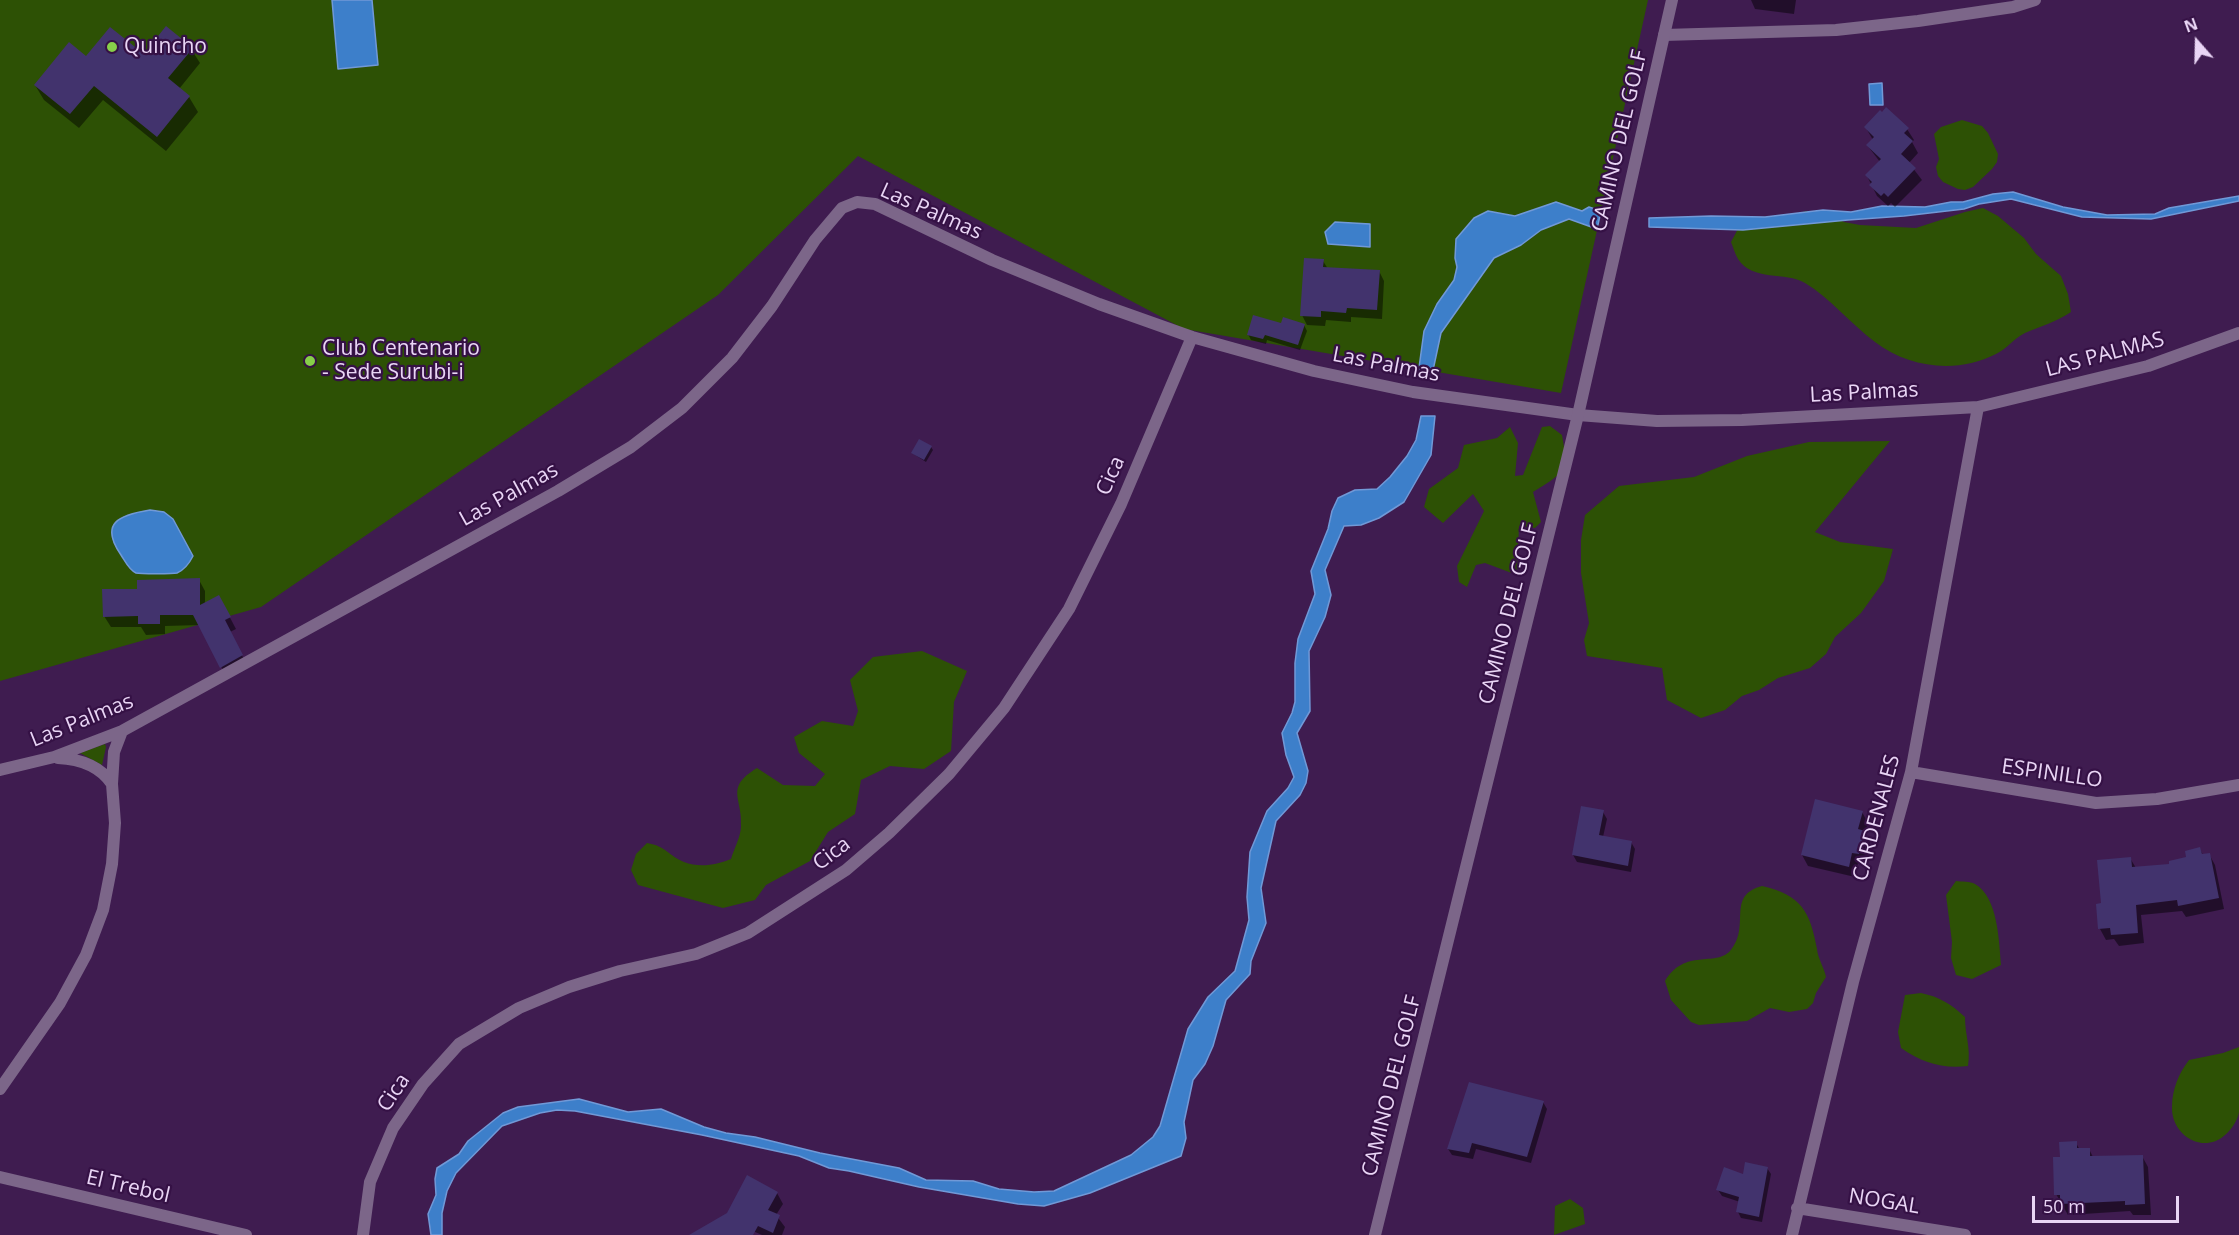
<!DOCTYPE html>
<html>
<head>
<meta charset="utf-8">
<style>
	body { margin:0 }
	#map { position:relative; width:2239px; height:1235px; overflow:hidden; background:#3f1c50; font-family:"Open Sans",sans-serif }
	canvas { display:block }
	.north { position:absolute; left:2167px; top:12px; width:60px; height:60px; -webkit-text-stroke:4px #351145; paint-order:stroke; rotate:340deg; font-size:16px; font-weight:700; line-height:24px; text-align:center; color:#e9d5f5 }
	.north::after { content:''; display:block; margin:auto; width:21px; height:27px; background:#e9d5f5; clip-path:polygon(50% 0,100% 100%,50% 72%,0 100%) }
	.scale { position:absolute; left:2032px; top:1196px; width:147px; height:27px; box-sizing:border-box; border:3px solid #e9d5f5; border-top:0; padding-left:8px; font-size:18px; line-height:21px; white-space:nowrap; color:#e9d5f5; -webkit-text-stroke:4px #351145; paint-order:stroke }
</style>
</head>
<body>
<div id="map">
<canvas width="2239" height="1235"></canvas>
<div class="north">N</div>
<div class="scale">50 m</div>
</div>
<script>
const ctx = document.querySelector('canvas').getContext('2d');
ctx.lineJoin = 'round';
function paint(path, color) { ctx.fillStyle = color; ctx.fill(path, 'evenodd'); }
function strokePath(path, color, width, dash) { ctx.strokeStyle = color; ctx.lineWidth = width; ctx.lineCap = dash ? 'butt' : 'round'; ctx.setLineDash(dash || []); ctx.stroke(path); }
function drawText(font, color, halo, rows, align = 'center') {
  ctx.font = font + ' "Open Sans",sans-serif'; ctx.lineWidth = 4.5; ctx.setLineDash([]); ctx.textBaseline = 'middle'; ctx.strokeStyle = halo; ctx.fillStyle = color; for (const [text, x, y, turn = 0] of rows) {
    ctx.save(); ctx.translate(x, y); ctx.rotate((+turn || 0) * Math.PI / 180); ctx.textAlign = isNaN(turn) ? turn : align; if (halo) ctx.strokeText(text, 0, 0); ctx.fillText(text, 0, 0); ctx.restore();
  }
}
paint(new Path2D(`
	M0,0H1648L1561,393L1184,329L858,156L718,295L261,607L0,681Z
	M1962,120L1982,126L1988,133L1998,154L1997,162L1992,169L1973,187L1965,190L1958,189L1943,182L1938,176L1936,167L1939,159L1934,134L1941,127Z
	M1983,208L1998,216L2024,238L2036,254L2061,276L2068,294L2071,312C2056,322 2041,326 2025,333C2014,338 2007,349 1996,354C1957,374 1909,368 1875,342C1851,324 1830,298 1805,283C1785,271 1753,282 1738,259C1735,254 1733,247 1731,242L1739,227L1807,211L1829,213L1844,222L1860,225L1916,228L1965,212Z
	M1550,426L1562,435C1569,473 1563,473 1533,492L1541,522L1535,528L1519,526L1517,575L1485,563L1476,565L1467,587L1459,582L1457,566L1484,511L1473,494L1443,523L1424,507L1429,489L1458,468L1464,445L1497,438L1510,427L1518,443L1515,476L1523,475L1542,427Z
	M1890,441L1815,532L1840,542L1893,549L1884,581L1861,613L1835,637L1826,654L1810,668L1778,678L1759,690L1742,696L1725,710L1701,718L1667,700L1662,668L1587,656L1584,640L1589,623L1581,573V540L1585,515L1619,486L1694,477L1747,456L1809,442Z
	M922,651L967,671L954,702L951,751L924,769L890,766L861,780L855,814L828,832L810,861L766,885L755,900L723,908L638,885L631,870L636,854L647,843C666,846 669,856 684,862C699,868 717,865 731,859C734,849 741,836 741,826C743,798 724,788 757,768L783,785L815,786L825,774L799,753L794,737L822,721L853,726L858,711L850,680L873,657Z
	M105,744L106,747L102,765L80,753Z
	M1956,881C1962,882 1970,881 1975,884C1998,897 1999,941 2001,965L1972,979L1956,975L1951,958L1952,942L1946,895Z
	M1762,886C1802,895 1810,912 1817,949C1818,959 1824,967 1826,977L1816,993L1813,1003L1807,1009L1789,1012L1770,1008L1747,1021L1699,1025L1691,1022L1671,1000L1665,981C1685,948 1715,967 1730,951C1752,926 1725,896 1762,886Z
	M1921,993C1940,997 1951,1004 1965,1017C1965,1036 1971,1047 1968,1066C1942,1069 1923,1063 1901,1048L1898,1032L1905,995Z
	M2239,1047C2239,1068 2239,1091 2239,1112C2238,1120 2231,1130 2225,1135C2203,1155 2171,1135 2172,1107C2172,1089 2179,1073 2189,1060L2223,1053Z
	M1570,1199L1583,1208L1585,1224L1554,1235L1555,1206Z`), '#2d5105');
const water = new Path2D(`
	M332,0H372L378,65L338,69Z
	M1882,83L1883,105H1870L1869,84Z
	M2013,192L2063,207L2107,215L2155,214L2169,208L2239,196V201L2151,219L2082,217L2011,199L1979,204L1964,209L1904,216L1848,220L1743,230L1649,227V218L1711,216L1765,217L1823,210L1851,212L1882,206L1925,207L1951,202H1963L1993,194Z
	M1556,202L1582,211L1589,207L1601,211L1597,229L1569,219L1541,230L1521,245L1494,258L1441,333L1432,375H1418L1424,331L1437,304L1454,280L1457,267L1455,258L1456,239L1474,218L1488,211L1515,216Z
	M1335,222L1370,224V247L1328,244L1325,232Z
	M1421,416H1435L1431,455L1404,502L1379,518L1361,525L1344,526L1325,570L1331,595L1325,617L1309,651L1310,711L1297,733L1308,771L1306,783L1300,795L1276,821L1261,888L1266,923L1251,961L1250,974L1226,1000L1213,1046L1205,1064L1193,1080L1184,1122L1186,1138L1181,1156L1090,1193L1044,1206L1018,1204L919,1187L849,1171L829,1168L799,1156L702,1135L575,1111L557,1110L540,1113L502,1126L456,1173L447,1191L442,1213V1235H431L428,1214L436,1195L435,1179L437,1168L459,1154L468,1141L503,1113L518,1107L579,1099L628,1112L661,1109L704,1127L726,1133L755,1137L820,1153L899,1168L926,1180L973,1181L999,1189L1034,1192L1054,1191L1131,1155L1153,1137L1160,1126L1188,1029L1208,997L1235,971L1249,920L1247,897L1250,852L1267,811L1288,788L1294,777L1286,755L1282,733L1292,713L1295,702V663L1298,639L1315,594L1311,571L1328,529L1332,511L1338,498L1355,490L1377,489L1390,477L1407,456L1416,440Z
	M150,510L164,512L173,519L193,556C190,562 184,570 177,573C173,574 140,574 136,573C129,570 125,561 121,555C99,523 119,515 150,510Z`);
paint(water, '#3d7fca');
strokePath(water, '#7199d7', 1.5);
paint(new Path2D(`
	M1751,0H1796L1794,14L1755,9Z
	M191,49L200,63L179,89L189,97L198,112L166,151L103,100L79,128L44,100L35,85L86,58L144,56Z
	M1866,128L1907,129L1914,140L1912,142L1918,153L1909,163L1922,180L1895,207L1891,203L1888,206L1877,196L1867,176L1880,162L1867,145L1873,140Z
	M1323,261L1328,269L1379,271L1384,281L1382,319L1351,317V322L1326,320L1325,326L1307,325L1302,315Z
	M1282,325H1304L1307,331L1300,350L1267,340L1266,344L1251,340L1248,334Z
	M931,447L933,450L926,462L912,453Z
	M199,580L205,591V604L225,608L236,629L230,632L248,667L227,678L200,625L165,626V634L146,635L141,627H111L104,616L139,590Z
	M1603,812L1607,819L1603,837L1631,842L1635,849L1631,872L1577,862L1573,855Z
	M1862,812L1868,823L1865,834L1870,843L1865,864L1858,863L1855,877L1808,866L1802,855Z
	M2200,849L2203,855L2209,854L2215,865L2224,909L2186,917L2182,911L2141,915L2144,943L2119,946L2114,939L2106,940L2100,929L2103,905L2130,858L2136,868L2171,865L2188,858Z
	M1543,1102L1547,1109L1531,1163L1476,1149L1473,1159L1452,1155L1448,1149Z
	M2076,1143L2080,1150L2089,1149L2093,1157L2142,1156L2148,1167L2151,1215H2133L2130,1211L2068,1215L2056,1194L2062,1159Z
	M1767,1168L1771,1174L1762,1222L1741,1218L1738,1212L1740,1202L1722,1196L1718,1190Z
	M777,1193L783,1204L776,1215L785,1227L782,1235H762L739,1225L744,1235H692Z`), '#0007');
paint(new Path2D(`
	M166,26L193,48L168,78L190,96L157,137L94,86L70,114L34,85L69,42L86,56L110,27L144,54Z
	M1886,107L1909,128L1904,133L1913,141L1901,154L1916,168L1888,197L1884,193L1881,196L1869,185L1872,182L1865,175L1881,159L1866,145L1874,137L1864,127L1880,110L1882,112Z
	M1304,258L1324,259L1323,267L1380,270L1377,310L1347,308L1346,313L1321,311V317L1300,316Z
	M1253,315L1281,323L1283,317L1305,324L1298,345L1265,335L1263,339L1247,335Z
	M919,439L932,446L924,460L911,453Z
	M200,578V605L219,595L231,617L225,620L243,655L220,668L193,615H160V624H138V616L103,617L102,589H137V580Z
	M1815,799L1863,811L1858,829L1865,831L1859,854L1852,853L1849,867L1801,855Z
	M1581,806L1604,810L1599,835L1632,841L1628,866L1572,855Z
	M2200,847L2202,854L2210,853L2219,898L2178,906L2177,900L2136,905L2138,933L2111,935L2110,928L2098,929L2096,904L2101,903L2097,860L2131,857L2132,867L2169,864V861L2186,857L2185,851Z
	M1469,1082L1544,1101L1527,1157L1472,1143L1469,1153L1447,1149Z
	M2077,1141V1148H2090V1156L2143,1155L2145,1204L2125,1205V1201L2060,1204V1195H2054L2053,1157H2060L2059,1142Z
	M1745,1162L1768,1167L1759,1217L1736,1212L1739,1197L1716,1190L1724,1167L1743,1174Z
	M747,1175L778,1192L768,1210L780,1215L773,1233L758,1226L753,1235H689L727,1213Z`), '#42336d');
strokePath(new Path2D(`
	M1664,35L1836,30L1918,21L2013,7L2035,0
	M58,758C79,759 100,766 112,784
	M0,770L54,757L122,731L558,491L631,447L682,408L732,358L772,306L815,240L842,208L857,202L875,204L992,260L1099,304L1192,337L1314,371L1413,392L1578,415L1657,421L1742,420L1978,407L2148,366L2239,333
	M1911,772L2096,803L2157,799L2239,785
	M0,1089L60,1003L86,955L103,910L112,864L115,823L112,784L114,752L122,731
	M0,1177L246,1235
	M1797,1208L1965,1235
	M363,1235L370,1182L393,1128L423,1084L459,1044L519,1008L569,987L620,971L696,954L748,933L846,870L889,833L949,774L1004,708L1069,609L1121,504L1192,337
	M1792,1235L1853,982L1911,772L1978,407`), '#7c6689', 12);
strokePath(new Path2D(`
	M1375,1235L1578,415L1672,0`), '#7c6689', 12);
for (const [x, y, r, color] of [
	[112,47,6,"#87cf4a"],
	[310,361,6,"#87cf4a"]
]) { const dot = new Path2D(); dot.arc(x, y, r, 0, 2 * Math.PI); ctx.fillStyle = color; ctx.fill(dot); strokePath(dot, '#351145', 2); }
drawText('21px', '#e9d5f5', '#351145', [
	["Quincho",124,47],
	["Club Centenario",322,349],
	["- Sede Surubi-i",322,373]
], 'left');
drawText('21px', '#e9d5f5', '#351145', [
	["CAMINO DEL GOLF",1620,141,-77],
	["Las Palmas",931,212,24],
	["LAS PALMAS",2105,355,-15],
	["Las Palmas",1386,365,11],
	["Las Palmas",1864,393,-3],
	["Cica",1111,476,-66],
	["Las Palmas",509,495,-29],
	["CAMINO DEL GOLF",1509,614,-76],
	["Las Palmas",82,721,-22],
	["ESPINILLO",2052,774,8],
	["CARDENALES",1877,818,-75],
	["Cica",832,854,-37],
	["CAMINO DEL GOLF",1392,1086,-76],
	["Cica",394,1093,-56],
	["El Trebol",128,1187,13],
	["NOGAL",1884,1202,9]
]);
</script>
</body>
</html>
